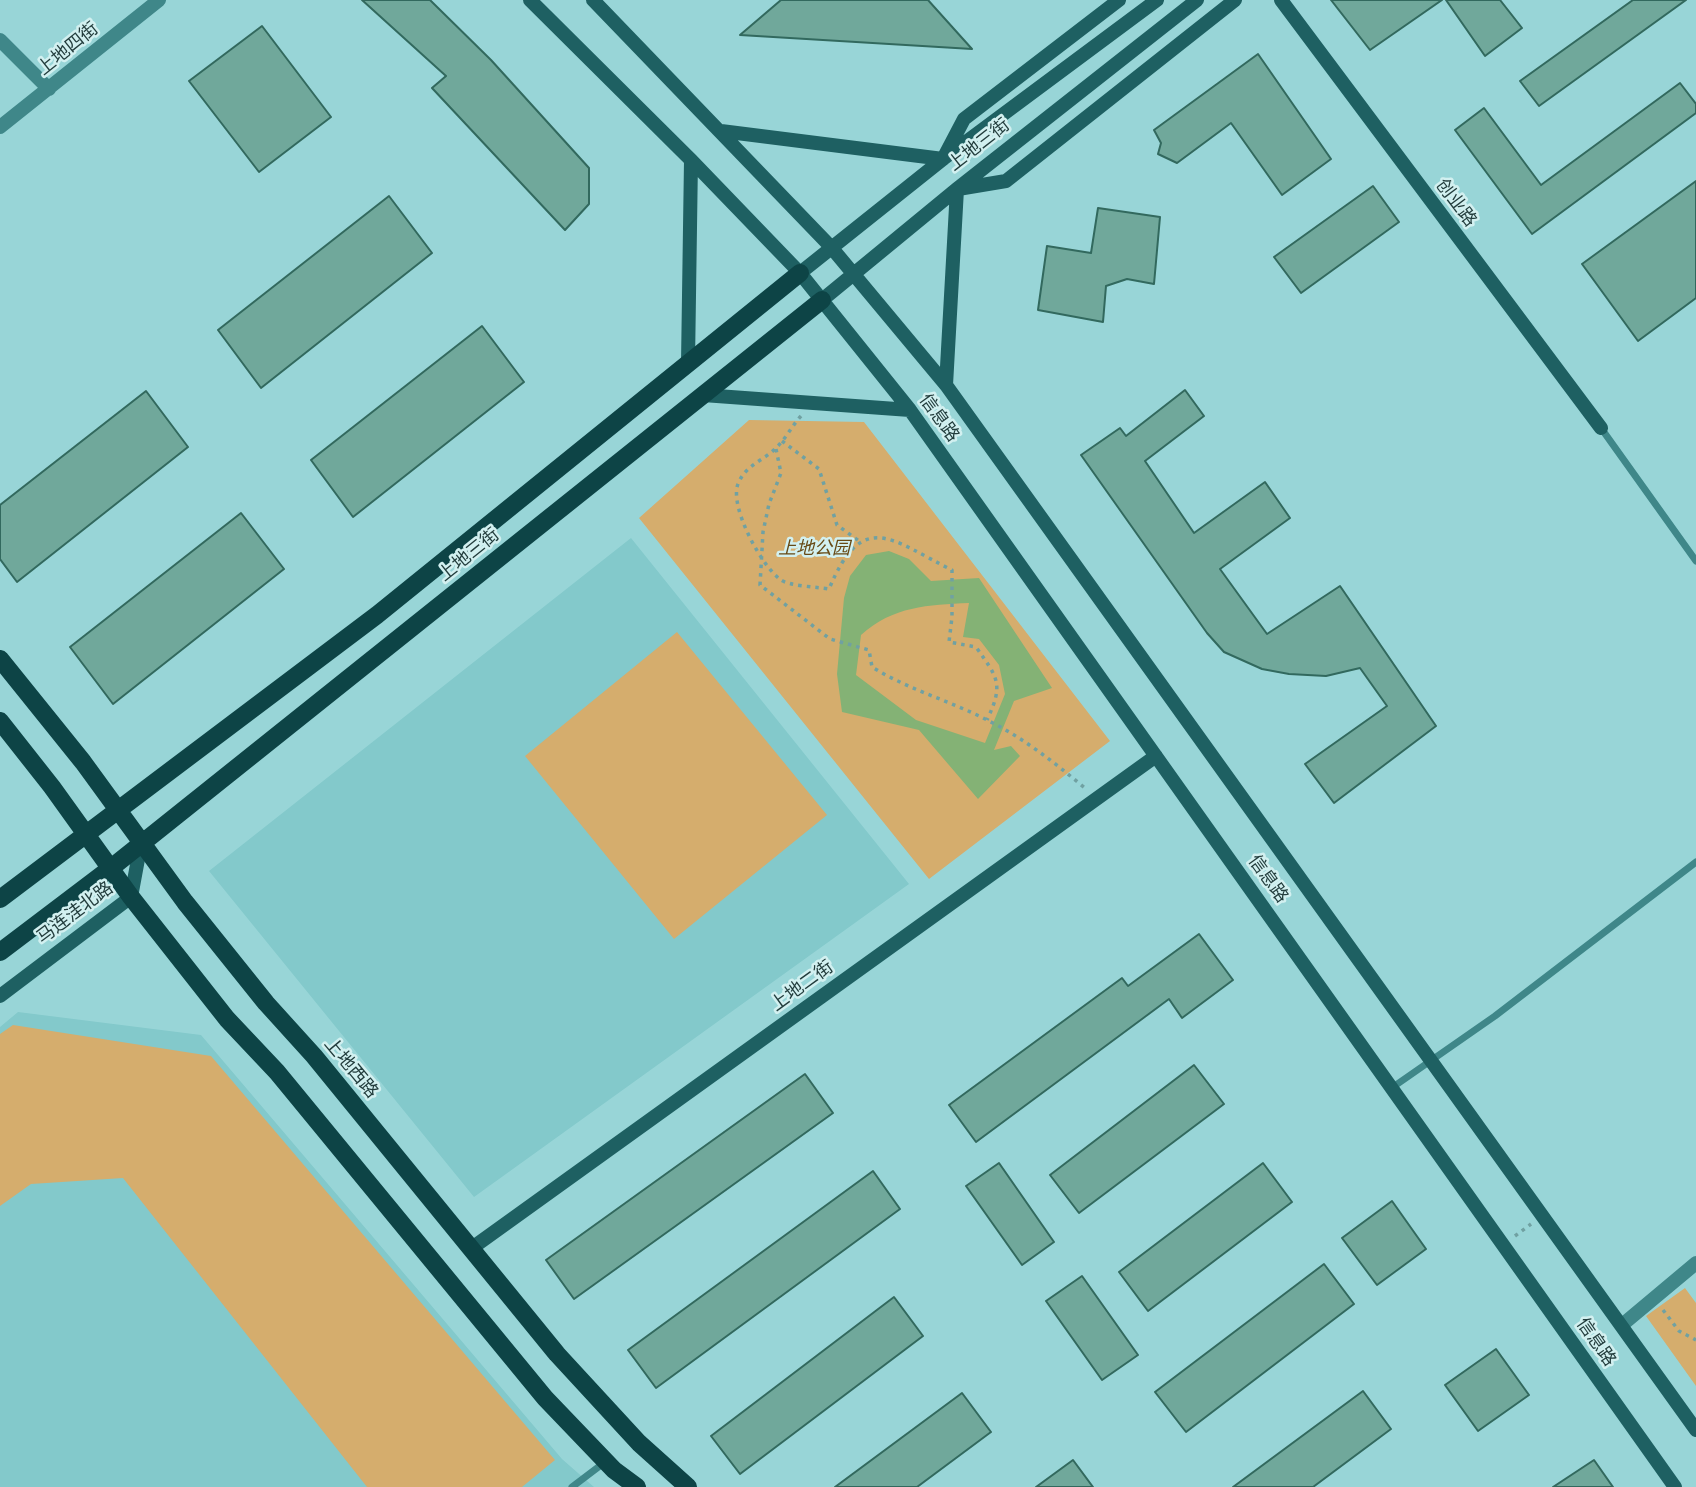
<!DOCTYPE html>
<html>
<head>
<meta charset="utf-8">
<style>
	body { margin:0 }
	canvas { display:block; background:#98d5d7 }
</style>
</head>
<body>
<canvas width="1696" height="1487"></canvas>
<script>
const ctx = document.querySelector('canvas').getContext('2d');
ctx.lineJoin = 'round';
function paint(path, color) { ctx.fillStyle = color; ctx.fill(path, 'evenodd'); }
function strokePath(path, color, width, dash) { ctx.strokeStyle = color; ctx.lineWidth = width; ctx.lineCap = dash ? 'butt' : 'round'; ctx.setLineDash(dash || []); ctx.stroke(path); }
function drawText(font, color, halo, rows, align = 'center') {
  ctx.font = font + ' "Roboto Serif","Noto Sans SC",serif'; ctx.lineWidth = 5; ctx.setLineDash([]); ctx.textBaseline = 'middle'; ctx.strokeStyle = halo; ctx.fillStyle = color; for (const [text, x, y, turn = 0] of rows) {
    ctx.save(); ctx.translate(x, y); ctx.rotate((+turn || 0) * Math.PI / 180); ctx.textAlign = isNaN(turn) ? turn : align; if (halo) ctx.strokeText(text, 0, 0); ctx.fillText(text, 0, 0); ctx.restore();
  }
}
paint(new Path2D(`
	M631,538L909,884L474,1197L209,871Z
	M18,1012L201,1035L562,1459L594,1487H0V1027Z`), '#83c9cb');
paint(new Path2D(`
	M749,420L864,422L1110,741L929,879L639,518Z
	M677,632L827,815L674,939L525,756Z
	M13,1025L211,1056L555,1460L522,1487H367L123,1178L31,1184L0,1206V1034Z
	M1685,1288L1696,1303V1386L1646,1316Z`), '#d5ad6d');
paint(new Path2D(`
	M889,551L909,559L931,581L979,578L1052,688L1014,701L994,750L1011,746L1020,756L978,799L919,730L842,712L837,674L844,598L850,576L866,555ZM969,603L963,637L979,639L999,665L1005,694L985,743L916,720L856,675L861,635C893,606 928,605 969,603Z`), '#84b275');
const building = new Path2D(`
	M362,0H430L491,60L589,168V204L565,230L432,88L446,76Z
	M781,0H928L972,49L740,35Z
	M1331,0H1442L1370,50Z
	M1446,0H1500L1522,28L1485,56Z
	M1633,0H1686L1539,106L1520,81Z
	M262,26L331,117L259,172L189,81Z
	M1258,54L1331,159L1282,195L1231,123L1177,163L1158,154L1161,143L1154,130Z
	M1680,83L1696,104V113L1532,234L1455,130L1484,108L1541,185Z
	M1696,181V298L1638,341L1582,264Z
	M1373,186L1399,222L1301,293L1274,257Z
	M389,196L432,253L261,388L218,330Z
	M1098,208L1160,217L1154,284L1127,279L1106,286L1103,322L1038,310L1047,246L1091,253Z
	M482,326L524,382L353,517L311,460Z
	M1185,390L1204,416L1145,461L1194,533L1265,482L1290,518L1220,569L1267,634L1340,586L1436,726L1334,803L1305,764L1387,706L1360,668L1326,676L1289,674L1262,669L1224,652L1207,633L1081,455L1120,428L1126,436Z
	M146,391L188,447L17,582L0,559V505Z
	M241,513L284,569L113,704L70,647Z
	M1199,934L1233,980L1182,1018L1169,999L976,1142L949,1105L1122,978L1128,986Z
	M1194,1065L1224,1104L1079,1213L1050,1175Z
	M805,1074L833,1113L574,1299L546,1260Z
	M999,1163L1054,1242L1022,1265L966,1186Z
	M1263,1163L1292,1202L1148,1311L1119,1272Z
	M873,1171L900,1209L656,1388L628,1350Z
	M1392,1201L1426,1249L1377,1285L1342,1238Z
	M1324,1264L1354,1304L1186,1432L1155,1392Z
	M1082,1276L1138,1355L1102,1380L1046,1301Z
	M894,1297L923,1336L740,1474L711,1436Z
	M1496,1349L1529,1395L1478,1431L1445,1385Z
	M1363,1391L1391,1429L1313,1487H1233Z
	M962,1393L991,1432L917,1487H835Z
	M1073,1460L1093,1487H1036Z
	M1594,1460L1613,1487H1553Z`);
paint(building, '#70a89b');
strokePath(building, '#32695e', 2);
strokePath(new Path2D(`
	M801,416C792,426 786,438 777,447C765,460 745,465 738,484C729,507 762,567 781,580C789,586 818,587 829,589C863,508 891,540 952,570V617L949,642L976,647C998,678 1004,684 987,720
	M782,441L819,469L837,525L859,541
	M776,449L781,473L769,504L763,532L760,585L830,639L869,650L872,667C909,690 951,701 989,721C1025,739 1055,763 1086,789
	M1515,1236L1531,1224
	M1663,1310L1679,1331L1696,1340`), '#70a1a2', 3.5, [3.5, 5]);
strokePath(new Path2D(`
	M1601,428L1696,561
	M1393,1087L1495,1016L1696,862
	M572,1487L605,1462`), '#3f8789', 7);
strokePath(new Path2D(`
	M0,40L49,89
	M0,127L159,0
	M1622,1325L1696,1263`), '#3f8789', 14);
strokePath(new Path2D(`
	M530,0L691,160L800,273L910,410L1675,1487
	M593,0L831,247L946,385L1696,1430
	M1281,0L1601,428
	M721,131L943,159L964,119L1119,0
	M958,189L1006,181L1235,0
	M800,273L943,159L1157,0
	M822,300L957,189L1197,0
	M688,363L691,160
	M946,385L957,189
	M703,395L910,410
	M0,996L131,897L141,843
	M472,1248L1156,756`), '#1e6062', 14);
strokePath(new Path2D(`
	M0,659L83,762L185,902L266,1003L314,1056L557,1354L639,1443L688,1487
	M0,721L52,787L131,897L227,1019L277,1072L545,1398L614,1470L637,1487
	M0,899L377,615L800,273
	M0,952L111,868L822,300`), '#0d4446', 18);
drawText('18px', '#233d3d', '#d2f0f0', [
	["上地四街",68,49,-39],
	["上地三街",979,145,-38],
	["创业路",1456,203,53],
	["信息路",939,418,54],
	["上地三街",469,555,-39],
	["信息路",1268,879,54],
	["马连洼北路",75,913,-37],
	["上地二街",802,986,-36],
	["上地西路",351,1068,50],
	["信息路",1596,1342,55]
]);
drawText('italic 18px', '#674a16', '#d2f0f0', [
	["上地公园",814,549]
]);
</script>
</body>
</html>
